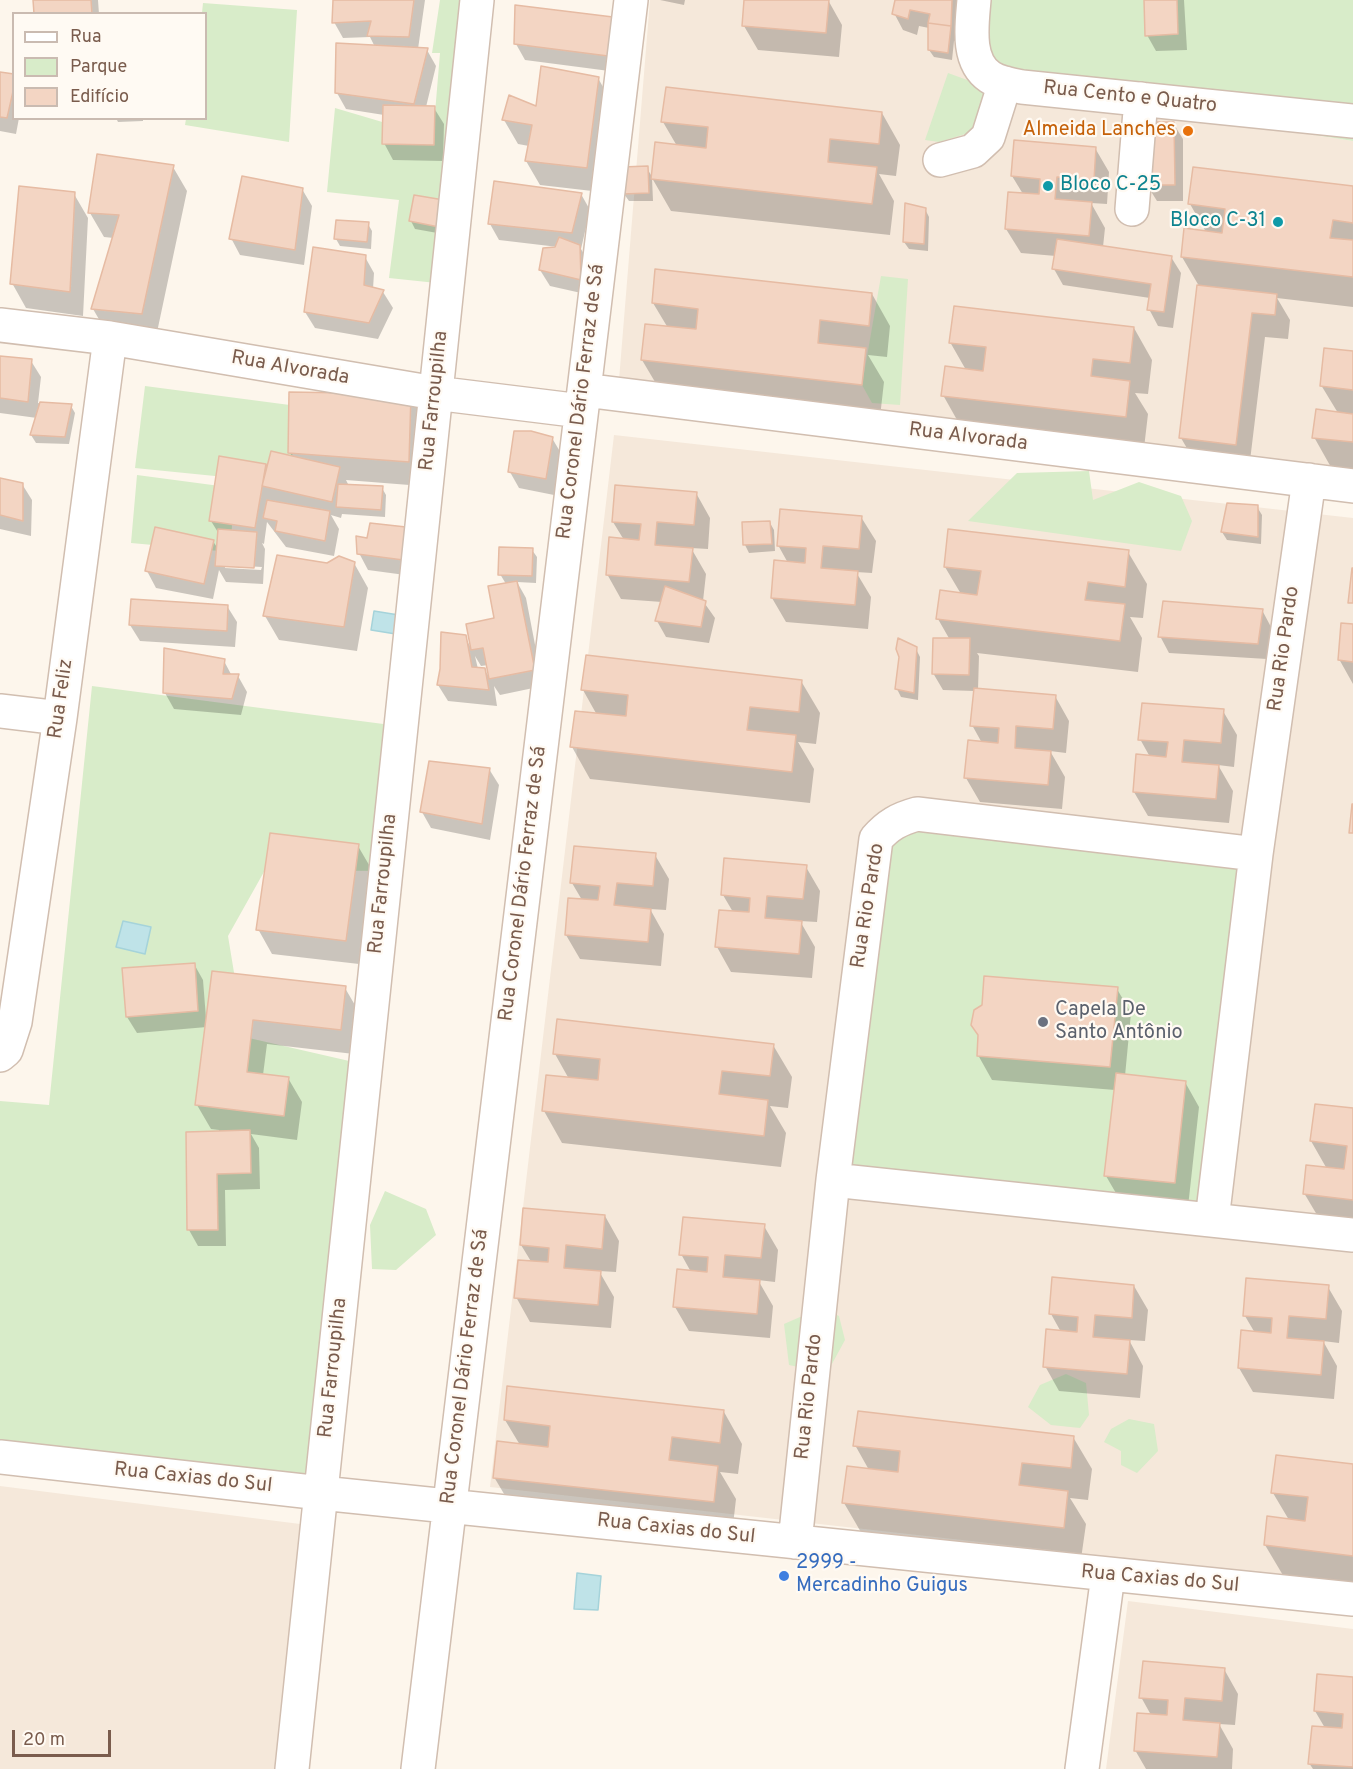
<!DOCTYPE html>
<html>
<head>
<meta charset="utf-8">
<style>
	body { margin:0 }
	#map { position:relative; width:1353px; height:1769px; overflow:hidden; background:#fdf6ec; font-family:Overpass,sans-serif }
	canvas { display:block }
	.legend { position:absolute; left:12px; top:12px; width:195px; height:108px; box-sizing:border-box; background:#fffaf3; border:2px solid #cabbb1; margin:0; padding:8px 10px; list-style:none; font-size:18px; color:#7a5c4d }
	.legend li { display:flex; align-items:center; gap:12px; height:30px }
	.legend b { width:30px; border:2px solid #cabbb1 }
	.scale { position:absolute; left:12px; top:1730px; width:99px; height:27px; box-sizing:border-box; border:3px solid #7a5c4d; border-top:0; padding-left:8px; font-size:18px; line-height:21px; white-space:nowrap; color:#7a5c4d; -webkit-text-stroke:4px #fffaf3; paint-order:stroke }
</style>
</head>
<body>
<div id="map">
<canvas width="1353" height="1769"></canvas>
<ul class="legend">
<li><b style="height:8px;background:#fff"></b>Rua</li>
<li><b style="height:16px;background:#d8ecc9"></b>Parque</li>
<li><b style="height:16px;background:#f3d5c3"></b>Edifício</li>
</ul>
<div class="scale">20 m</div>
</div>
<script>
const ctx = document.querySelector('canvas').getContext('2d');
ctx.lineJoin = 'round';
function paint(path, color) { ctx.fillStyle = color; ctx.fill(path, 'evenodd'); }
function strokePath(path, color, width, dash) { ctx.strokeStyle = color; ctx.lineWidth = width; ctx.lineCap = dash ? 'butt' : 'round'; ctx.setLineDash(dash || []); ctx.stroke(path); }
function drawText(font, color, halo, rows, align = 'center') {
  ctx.font = font + ' Overpass,sans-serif'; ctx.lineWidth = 4.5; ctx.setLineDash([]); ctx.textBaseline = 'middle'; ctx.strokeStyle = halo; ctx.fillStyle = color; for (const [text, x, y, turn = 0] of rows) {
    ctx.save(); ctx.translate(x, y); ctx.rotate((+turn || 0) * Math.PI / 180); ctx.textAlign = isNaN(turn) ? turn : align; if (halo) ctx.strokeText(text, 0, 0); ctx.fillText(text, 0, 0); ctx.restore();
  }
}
paint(new Path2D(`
	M650,0H971L970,81L1353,141V477L619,380Z
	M614,435L1353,518V1584L490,1487Z
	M0,1486L308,1525L282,1769H0Z
	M1128,1601L1353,1629V1769H1106Z`), '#f5e8da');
paint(new Path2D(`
	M440,0H470L465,286L389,278L399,200L327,192L335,108L433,137L440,53H432Z
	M975,0H1353V141L973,81L992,89L972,132L939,142L925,140L948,73L970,81Z
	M203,3L297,10L289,142L185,125L186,119L206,118V14L202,13Z
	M881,276L908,279L900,405L872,403L862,385Z
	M145,386L305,407L285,483L135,468Z
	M1089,471L1093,500L1139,482L1181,496L1192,521L1181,551L968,521L1017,473Z
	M137,475L235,488L230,552L131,543Z
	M92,686L391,725L377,871L265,870L228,936L240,1009L236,1035L358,1063L313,1481L0,1440V1101L49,1105Z
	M888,826L1256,854L1212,1220L833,1180Z
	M385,1191L426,1209L436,1235L396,1270L372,1269L370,1225Z
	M829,1311L839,1316L845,1340L827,1373L789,1365L784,1324L800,1317Z
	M1066,1374L1086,1383L1089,1415L1080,1428L1051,1425L1028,1407L1040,1385Z
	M1129,1419L1154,1424L1158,1451L1137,1473L1121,1465V1451L1104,1442L1111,1429Z`), '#d8ecc9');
const water = new Path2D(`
	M374,611L405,616L402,635L371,630Z
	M123,921L151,927L145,954L116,947Z
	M577,1573L601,1576L598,1610L574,1609Z`);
paint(water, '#bfe3e8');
strokePath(water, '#a5d3da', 1.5);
paint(new Path2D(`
	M35,0H98L99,14H36Z
	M334,0H425L418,49L427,50L436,66L426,107L434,108L444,124L443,161L393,160L384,143V115L346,109L337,93L375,47L370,37L343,38L334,22Z
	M660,0H685L684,5Z
	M746,0H828L842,25L839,57L758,50L744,26Z
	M896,0H957L961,6L959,41H954L952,60L934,57L929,50V28L919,26L917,35L903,30L894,13Z
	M1146,0H1184L1187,50L1156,51L1147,35Z
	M622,35L617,72L525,60L516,44Z
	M0,73L14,76V118H19L16,134L0,131Z
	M598,78L612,103L601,192L540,185L526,161L529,146L518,144L504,120L537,108Z
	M882,113L900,145L896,176L879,174L894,201L890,235L671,211L652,178L653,201H629L624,194L647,168L652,177L677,146L663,122Z
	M116,118H143V121L118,122Z
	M1173,123L1183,139V201H1157L1147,185Z
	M1095,148L1109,172L1107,204L1091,203L1105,228L1103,247L1171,257L1181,273L1173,328L1158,326L1149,309L1150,298L1063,285L1054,269L1056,256L1021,253L1006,229L1023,194L1012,176Z
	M173,167L187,191L156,337L107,333L93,309L114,238L104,237L90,213Z
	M1353,187V307L1277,298L1290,320L1288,339L1265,337L1249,469L1195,462L1181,438L1199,286L1182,257L1206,232L1190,204Z
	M302,189L312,206L304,265L240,255L231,238Z
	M74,194L88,218L83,316L26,308L12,283Z
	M581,194L590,210L581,249L589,263L590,295L550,286L540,270L558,247L499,240L490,224Z
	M415,197L443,234L415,229L411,221Z
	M925,209L929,217L928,251L909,249L904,242Z
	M368,224L372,231L371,249L340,246L336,239Z
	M365,257L374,273L373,289L383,292L393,308L378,339L315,328L305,312Z
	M872,294L890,326L887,357L868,355L884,382L880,417L661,392L642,360L668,328L653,303Z
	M1134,328L1152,360L1148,394L1135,393L1148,414L1144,448L961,427L943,395L966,370L950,342Z
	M1353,353V472L1332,469L1314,437L1338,413L1321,385Z
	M0,357L31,361L41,377L38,403L71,406L75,413L69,444L36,443L31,435L37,418L0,413Z
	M410,396L424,420L422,486L346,480L349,486L382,488L386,495L385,517L342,514L341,518L331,515L339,529L334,556L286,547L267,522L264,544L262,543L265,549L263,584L226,582L219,570L213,599L156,588L147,571L213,541L218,549L219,534L211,521L265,465L268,470L292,457L290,453ZM225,565L262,567L261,570L225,568Z
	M552,438L562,455L554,495L519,488L510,472Z
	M0,480L22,484L32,500L31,536L0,529Z
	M696,493L710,518L708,549L691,548L706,574L703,601L715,618L709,643L666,637L657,621L662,602L621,599L607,574L624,540L613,522Z
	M1257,507L1262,515L1261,544L1227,540L1222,532Z
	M861,517L876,541L872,573L856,572L871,597L868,629L786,622L772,598L788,563L778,545Z
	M770,523L774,530L775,551L749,553L745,545L744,524Z
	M371,524L420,577L368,570L359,553L368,539Z
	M532,550L537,557L536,583L517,582L526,598L543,686L500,695L494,686L497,706L448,701L438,685L465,637L471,648L496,620L506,584L500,574ZM475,656L481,666L488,665L490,678L484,669H478Z
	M1128,552L1147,584L1143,618L1130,617L1142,638L1138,672L977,653L979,656L978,690L1055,696L1069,721L1066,753L1050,751L1065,777L1062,809L980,802L966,778L982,743L972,725L975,691L943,690L933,673L950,640L938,619L961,594L945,567Z
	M354,563L368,588L357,651L279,640L265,616L328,565Z
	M227,606L237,622L235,647L140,641L130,625Z
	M1262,610L1271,627L1267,659L1169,653L1160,636Z
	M1353,626V684L1339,659Z
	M916,649L920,657L918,700L901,697L897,689Z
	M224,661L232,676H238L247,692L241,715L174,709L165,693Z
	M801,681L820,713L816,744L798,742L814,769L810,803L590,779L572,747L597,715L583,690Z
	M1223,711L1237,735L1234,767L1218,765L1233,791L1229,823L1148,816L1134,792L1150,757L1140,739Z
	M489,769L499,785L490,840L431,828L422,812Z
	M358,846L372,870L359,964L272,954L258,929Z
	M655,855L669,879L666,910L650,909L664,934L661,966L580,959L566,935L582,900L572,883Z
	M806,867L820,891L817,922L800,921L815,947L812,978L731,972L717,947L733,912L723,895Z
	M194,964L203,980L206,1018L345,988L359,1012L354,1054L267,1044L263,1075L288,1078L302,1102L297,1140L251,1134L259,1148L260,1189L225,1190L226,1246H198L189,1230L219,1132V1130L211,1129L197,1105L207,1027L137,1033L127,1017L123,970Z
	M1117,989L1131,1013L1125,1076L1185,1082L1199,1107L1188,1207L1120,1200L1106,1176L1115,1090L992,1080L978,1055L980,1037Z
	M773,1045L792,1077L788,1108L770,1106L786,1133L781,1167L562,1143L544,1111L569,1079L555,1054Z
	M1353,1110V1229L1323,1225L1304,1193L1327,1169L1311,1141Z
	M605,1216L619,1241L616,1272L599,1271L614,1297L611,1328L530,1322L516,1297L532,1263L521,1245Z
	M764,1226L778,1250L775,1282L758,1280L773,1306L770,1338L689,1331L675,1307L691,1272L681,1254Z
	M1134,1286L1148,1310L1145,1341L1129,1340L1143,1366L1140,1398L1059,1391L1045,1366L1061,1332L1051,1314Z
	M1328,1287L1342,1311L1339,1343L1323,1341L1337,1366L1334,1399L1253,1392L1239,1368L1255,1333L1245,1316Z
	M509,1388L724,1412L742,1444L738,1474L720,1472L736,1499L732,1534L513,1509L494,1477L520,1445L505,1420Z
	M1073,1437L1092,1469L1088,1500L1070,1498L1086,1524L1081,1559L862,1534L844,1503L869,1470L855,1445Z
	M1353,1466V1585L1284,1577L1265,1545L1289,1520L1273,1493Z
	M1224,1669L1238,1694L1235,1725L1219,1724L1233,1749L1232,1769H1146L1135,1750L1151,1715L1141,1697Z
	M1353,1678V1769H1313L1309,1763L1325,1728L1315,1711Z`), '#0003');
const building = new Path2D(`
	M33,0H91L92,14H34Z
	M333,0H414L409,37L367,36L371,21L332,23Z
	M744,0H829L826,33L742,26Z
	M895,0H952L951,26L928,23L930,14L910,10L908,19L892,14Z
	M1144,0H1177L1178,34L1145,36Z
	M515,5L613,17L608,56L514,44Z
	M928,23L951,26L948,53L928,50Z
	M336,43L428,48L414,104L335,93Z
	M541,66L599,77L587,168L525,161L532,125L502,120L509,95L536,106Z
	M0,72L14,74V87L7,118L0,117Z
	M666,87L882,112L879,144L830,139L828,162L877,167L872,204L651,179L655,142L706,148L708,127L661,122Z
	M383,105L435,106L434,145L382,144Z
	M1146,122H1174L1175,185H1146Z
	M1014,140L1096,147L1094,180L1057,177L1055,199L1092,202L1089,236L1005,229L1008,192L1039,194L1040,179L1011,176Z
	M97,154L174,165L142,314L91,309L119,215L88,213Z
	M648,166L649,193L623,194L622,167Z
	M1193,167L1353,186V223L1333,220L1330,238L1353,240V277L1181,257L1184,228L1222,233L1225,209L1188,204Z
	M242,176L303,188L295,250L229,239Z
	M494,181L582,193L572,233L488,224Z
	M19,186L75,192L70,292L10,284Z
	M414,195L444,200L439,227L409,221Z
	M905,203L926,208L924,244L903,242Z
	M336,220L369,222L367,242L334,239Z
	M559,237L580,245L581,280L539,270L543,248L555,247Z
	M1057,239L1172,256L1164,312L1147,310L1151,284L1052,269Z
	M313,247L366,255L364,285L384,290L369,323L304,312Z
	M655,269L872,293L869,326L820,320L818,343L866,348L862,385L641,360L645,324L696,329L698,309L652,303Z
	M1197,285L1277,294L1275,315L1252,313L1236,445L1179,438Z
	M954,306L1134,327L1130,363L1093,359L1091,376L1130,381L1126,417L941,396L945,366L983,371L986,347L949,343Z
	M1324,348L1353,351V390L1320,386Z
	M0,356L32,359L28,402L0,398Z
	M289,392L411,394L409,462L288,453Z
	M40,402L72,404L65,437L30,435Z
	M1316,409L1353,414V442L1312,438Z
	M514,431H531L553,437L546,479L508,472Z
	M271,451L340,467L332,502L262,486Z
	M219,456L266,464L255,528L209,521Z
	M0,478L23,483V521L0,515Z
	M338,484L383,486L381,510L336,507Z
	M615,485L697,492L694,525L657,522L655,545L693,548L689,582L606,575L609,537L639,540L641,524L612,522Z
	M267,500L330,511L325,541L275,531L277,521L263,518Z
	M1227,503L1258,505V537L1221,532Z
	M780,509L862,516L859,549L823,546L821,568L858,571L855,605L771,598L774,560L805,563L806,548L777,546Z
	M770,521L772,544L743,545L742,522Z
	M370,523L415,528L411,561L357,554L356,536L367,538Z
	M155,527L214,540L204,584L145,571Z
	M218,529L257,532L254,568L215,566Z
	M948,529L1129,550L1125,587L1088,582L1085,600L1125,604L1120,641L936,619L940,590L977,595L981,571L944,567Z
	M499,547L533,548L532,576L498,575Z
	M277,555L327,563L339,556L355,562L344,627L263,616Z
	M1352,568H1353V603H1348Z
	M517,581L535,670L489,679L483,648L471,650L466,624L494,618L488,586Z
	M665,586L706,601L701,627L655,621Z
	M131,599L228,605L227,631L129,625Z
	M1163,601L1263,609L1258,644L1158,637Z
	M1341,623L1353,624V662L1338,660Z
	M441,632L466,635L472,667L485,668L489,690L437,685L440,669Z
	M898,638L917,647L914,693L895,689L899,657L896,649Z
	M933,638H970L969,675L932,674Z
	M164,648L225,659L223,674H239L232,699L163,693Z
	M586,655L802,680L799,712L750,707L747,730L796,735L792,772L570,747L575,711L626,716L628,695L581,690Z
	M974,688L1056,695L1053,729L1016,726L1015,748L1051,751L1048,785L964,778L968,740L998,743L999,728L970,726Z
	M1142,703L1224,709L1221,743L1184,740L1182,762L1219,765L1216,799L1133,792L1136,754L1166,757L1168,742L1138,740Z
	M429,761L490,768L482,824L420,812Z
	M1352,804H1353V833H1349Z
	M270,833L359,844L346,941L256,930Z
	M574,846L656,853L653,886L617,883L614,905L651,909L648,942L565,935L568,898L598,900L600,886L570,883Z
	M724,858L807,865L803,899L767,896L765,918L802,921L799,954L715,947L719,910L749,912L750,898L721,895Z
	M195,963L198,1011L126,1017L122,968Z
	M212,971L346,986L341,1030L253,1020L247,1072L289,1077L284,1116L195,1105Z
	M984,976L1118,987L1110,1067L977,1056L978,1035L971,1025L974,1010L982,1005Z
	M557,1019L774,1044L770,1076L722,1071L719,1094L768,1100L764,1136L542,1111L546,1075L598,1080L600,1059L553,1054Z
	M1116,1073L1186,1081L1175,1183L1104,1176Z
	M1315,1104L1353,1108V1200L1303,1194L1306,1165L1344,1169L1347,1146L1310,1141Z
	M250,1130L251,1173L217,1174L218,1230H187L186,1132Z
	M523,1208L605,1215L602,1249L566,1245L564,1268L601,1271L598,1305L514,1298L518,1260L548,1262L549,1248L520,1245Z
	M683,1217L765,1224L761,1258L725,1255L723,1277L760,1280L757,1314L673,1307L677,1269L707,1272L708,1257L679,1255Z
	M1052,1277L1134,1285L1132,1318L1095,1315L1093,1337L1130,1340L1127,1374L1043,1367L1046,1329L1077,1332L1078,1317L1049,1314Z
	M1246,1278L1329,1285L1326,1319L1289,1316L1287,1338L1324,1341L1321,1375L1238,1368L1241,1330L1271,1333L1272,1318L1243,1316Z
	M507,1386L724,1410L720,1443L672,1437L669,1460L718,1466L714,1502L493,1478L497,1441L548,1447L550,1426L504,1420Z
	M858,1411L1074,1436L1071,1468L1022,1463L1019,1485L1068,1491L1064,1528L842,1503L847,1466L898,1472L900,1451L853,1446Z
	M1276,1455L1353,1464V1556L1264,1545L1267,1516L1305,1521L1308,1497L1271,1493Z
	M1143,1661L1225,1668L1222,1701L1185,1698L1183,1720L1220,1723L1217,1757L1134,1751L1137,1713L1167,1715L1168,1700L1139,1698Z
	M1317,1674L1353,1677V1767L1308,1764L1312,1726L1342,1728L1343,1714L1314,1711Z`);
paint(building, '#f3d5c3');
strokePath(building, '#e6bba3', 1.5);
const minor = new Path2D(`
	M974,0C972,24 966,61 990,77C999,83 1011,85 1022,87L1353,121
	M940,160L973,151L988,137L1005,83
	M1132,209L1141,99
	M0,325L110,338L435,393L581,411
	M584,390L1353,486
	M0,711L60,718
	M0,1055L6,1050L15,1022L60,718L110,338
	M833,1180L1353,1235
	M1212,1220L1256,854L1309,480
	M0,1457L321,1493L1353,1599
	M795,1542L833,1180L876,839C888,825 899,819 917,814L1256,854
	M292,1769L477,0
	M418,1769L631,0
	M1082,1769L1108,1575`);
strokePath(minor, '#d1beb0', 36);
strokePath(minor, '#fff', 33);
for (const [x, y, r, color] of [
	[1188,131,6,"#e8710a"],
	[1048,186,6,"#0f9aa8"],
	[1278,222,6,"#0f9aa8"],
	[1043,1022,6,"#6b7280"],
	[784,1576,6,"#3f7fe0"]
]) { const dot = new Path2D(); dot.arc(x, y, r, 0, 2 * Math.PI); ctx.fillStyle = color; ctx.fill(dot); strokePath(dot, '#fffaf3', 2); }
drawText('20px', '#7a5c4d', '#fffaf3', [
	["Rua Cento e Quatro",1130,98,6],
	["Rua Alvorada",290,369,10],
	["Rua Farroupilha",435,401,-84],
	["Rua Coronel Dário Ferraz de Sá",582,402,-83],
	["Rua Alvorada",968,438,7],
	["Rua Rio Pardo",1285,649,-82],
	["Rua Feliz",62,699,-82],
	["Rua Farroupilha",384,884,-84],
	["Rua Coronel Dário Ferraz de Sá",524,884,-83],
	["Rua Rio Pardo",869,906,-81],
	["Rua Coronel Dário Ferraz de Sá",466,1367,-83],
	["Rua Farroupilha",334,1368,-84],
	["Rua Rio Pardo",810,1397,-84],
	["Rua Caxias do Sul",193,1479,6],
	["Rua Caxias do Sul",676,1530,6],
	["Rua Caxias do Sul",1160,1580,5]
]);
drawText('20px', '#c56008', '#fffaf3', [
	["Almeida Lanches",1176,131]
], 'right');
drawText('20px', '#0d838f', '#fffaf3', [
	["Bloco C-25",1060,186],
	["Bloco C-31",1266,222,"right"]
], 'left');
drawText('20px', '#5b616d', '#fffaf3', [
	["Capela De",1055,1011],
	["Santo Antônio",1055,1034]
], 'left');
drawText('20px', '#366cbe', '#fffaf3', [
	["2999 -",796,1564],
	["Mercadinho Guigus",796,1587]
], 'left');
</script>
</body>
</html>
